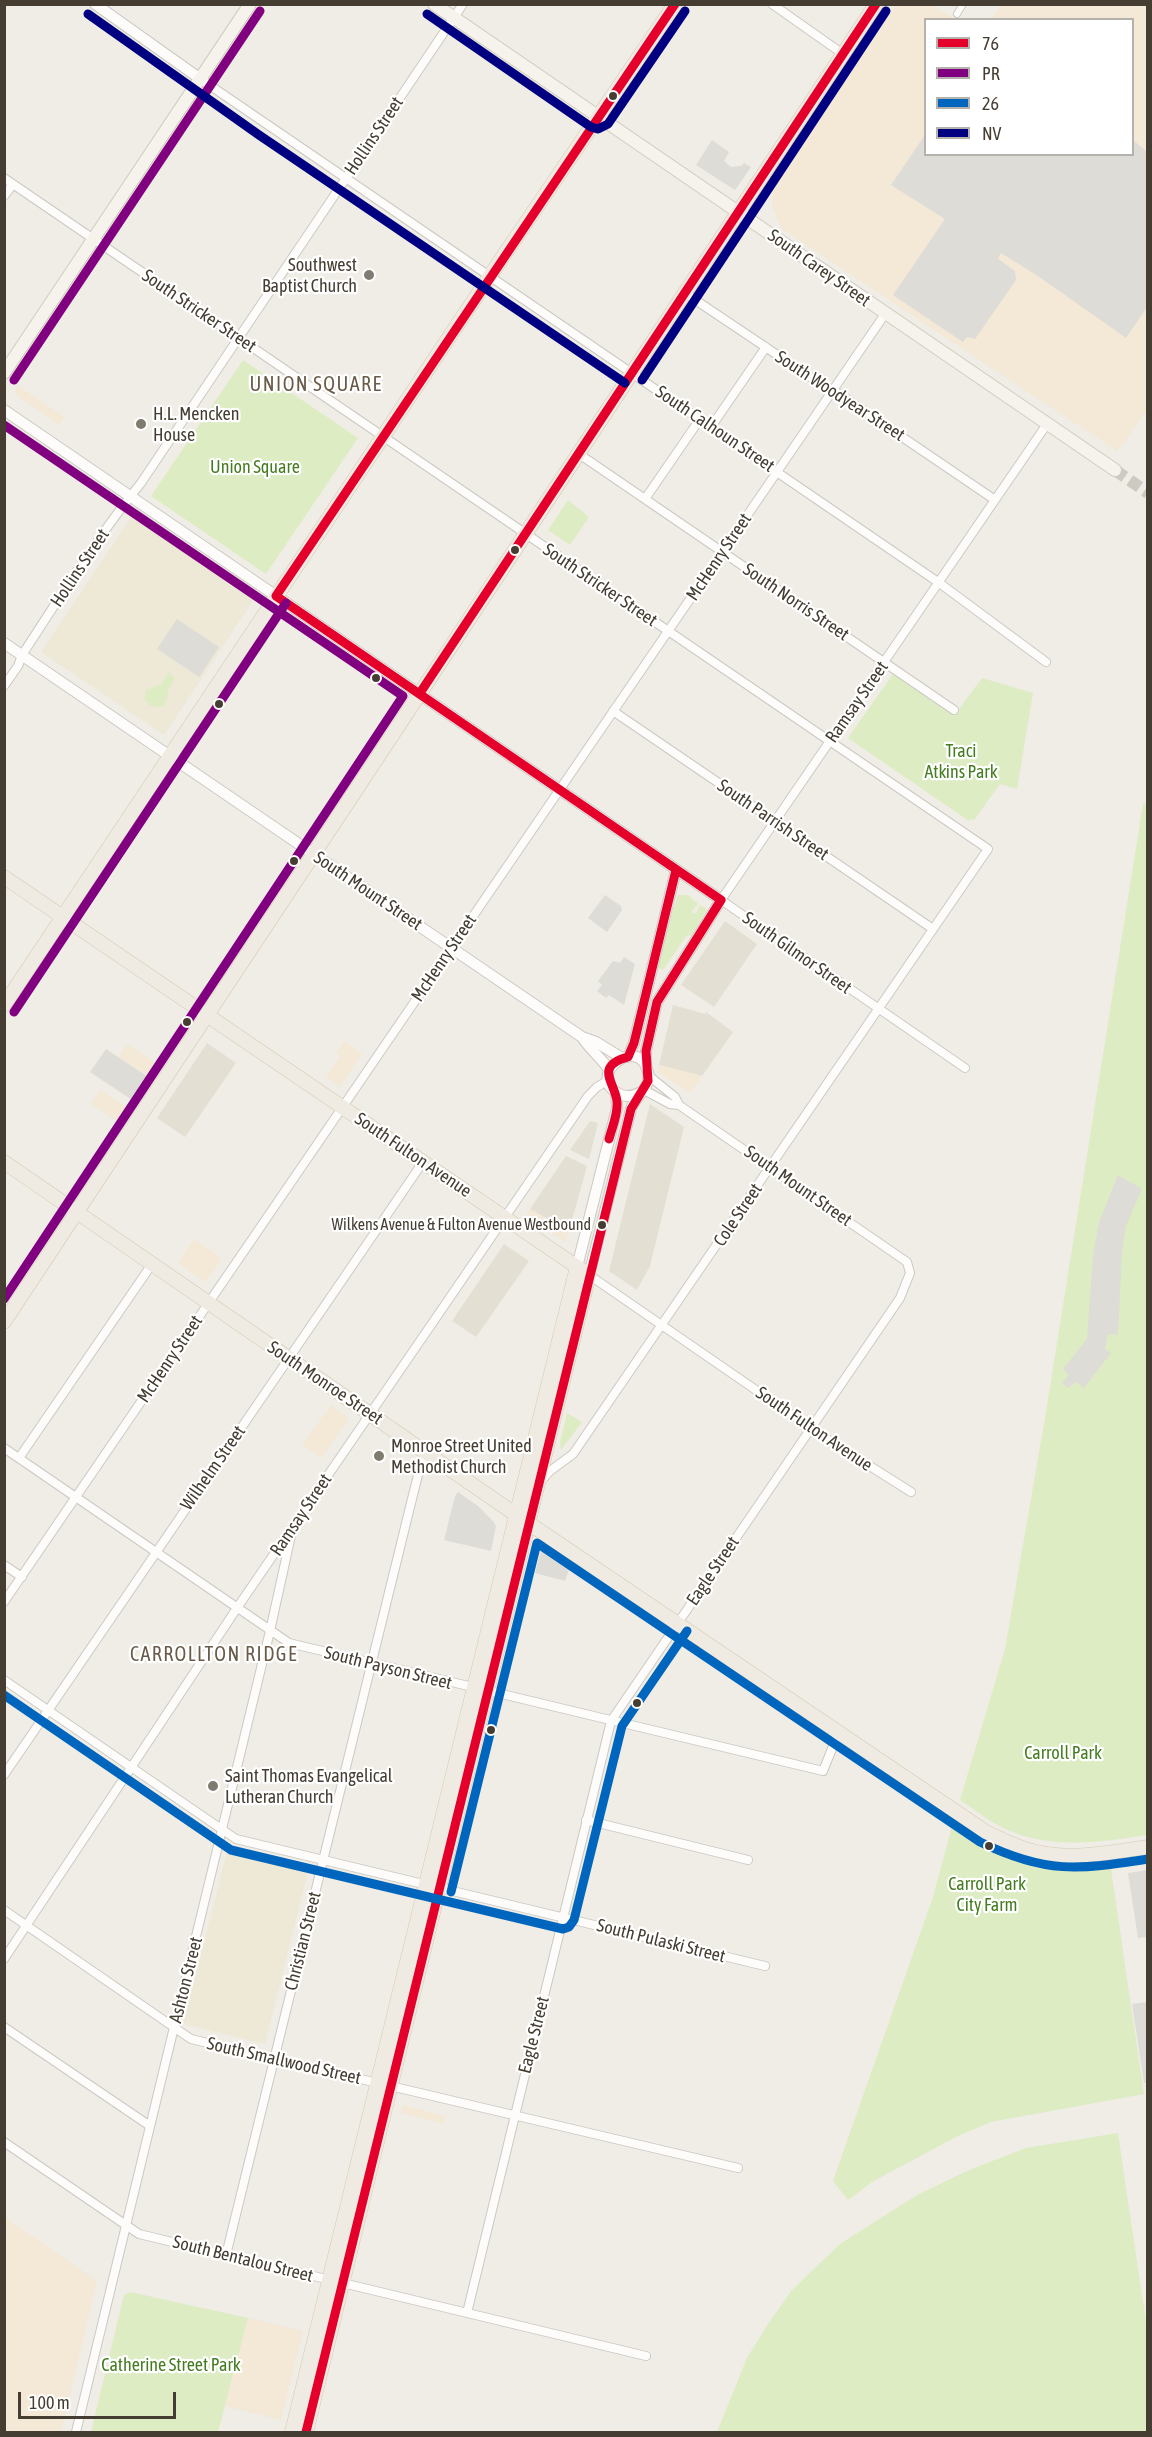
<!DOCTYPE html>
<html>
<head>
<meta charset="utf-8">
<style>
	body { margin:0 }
	#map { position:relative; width:1152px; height:2437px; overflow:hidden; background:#efede6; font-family:"Asap Condensed",sans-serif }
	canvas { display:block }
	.frame { position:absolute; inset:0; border:6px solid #453d32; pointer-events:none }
	.legend { position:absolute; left:924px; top:18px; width:210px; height:138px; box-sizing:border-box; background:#fff; border:2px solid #b5b1ad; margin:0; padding:8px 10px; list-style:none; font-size:18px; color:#453d32 }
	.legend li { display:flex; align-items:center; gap:12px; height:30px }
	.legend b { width:30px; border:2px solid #b5b1ad }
	.scale { position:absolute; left:18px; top:2392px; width:158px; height:27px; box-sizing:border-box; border:3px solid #453d32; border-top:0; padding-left:8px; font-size:18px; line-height:21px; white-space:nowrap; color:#453d32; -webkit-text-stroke:4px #fff; paint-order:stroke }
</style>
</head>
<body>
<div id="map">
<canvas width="1152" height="2437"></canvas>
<div class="frame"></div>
<ul class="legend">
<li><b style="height:8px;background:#e4002b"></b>76</li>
<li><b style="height:8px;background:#800080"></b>PR</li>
<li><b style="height:8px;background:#0065bd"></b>26</li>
<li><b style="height:8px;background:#000080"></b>NV</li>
</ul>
<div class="scale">100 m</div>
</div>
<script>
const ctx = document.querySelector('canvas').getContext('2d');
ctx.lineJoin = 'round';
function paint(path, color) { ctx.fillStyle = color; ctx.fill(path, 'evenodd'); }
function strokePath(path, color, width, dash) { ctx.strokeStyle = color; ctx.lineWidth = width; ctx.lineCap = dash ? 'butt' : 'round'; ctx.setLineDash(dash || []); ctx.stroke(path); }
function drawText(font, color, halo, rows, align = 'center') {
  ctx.font = font + ' "Asap Condensed",sans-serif'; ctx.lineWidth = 4.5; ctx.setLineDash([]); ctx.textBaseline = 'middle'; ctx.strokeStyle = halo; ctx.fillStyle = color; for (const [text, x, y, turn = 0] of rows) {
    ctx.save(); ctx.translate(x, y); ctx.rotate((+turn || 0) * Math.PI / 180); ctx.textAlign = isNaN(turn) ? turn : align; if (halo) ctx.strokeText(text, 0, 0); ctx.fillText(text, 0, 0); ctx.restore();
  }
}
paint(new Path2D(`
	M725,921L757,944L714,1007L681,985Z
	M673,1005L705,1014L706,1012L733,1032L702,1076L659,1065Z
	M207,1043L236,1063L185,1137L157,1118Z
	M650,1104L684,1127L650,1266L637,1290L609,1271Z
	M590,1121L598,1123L589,1159L570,1150Z
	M566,1156L587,1166L569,1231L530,1209Z
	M504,1244L529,1261L476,1337L452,1321Z`), '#e4dfd3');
paint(new Path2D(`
	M896,5H932L955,19L926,20V154H1132V20L991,19L1001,5H1147V408L1127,439L1117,451L782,229L772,207L773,186Z
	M17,385L65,417L59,425L15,394Z
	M344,1041L362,1053L340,1087L326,1077L340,1056L336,1053Z
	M127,1044L157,1064L148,1077L119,1057Z
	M659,1065L702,1076L690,1093L657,1072Z
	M100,1090L128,1108L118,1122L91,1104Z
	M530,1209L569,1231L565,1242L526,1214Z
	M194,1239L222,1258L206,1282L178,1263Z
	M331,1405L349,1418L321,1458L302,1445Z
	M403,2105L446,2116L444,2124L401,2113Z
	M5,2217L97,2281L61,2432H5Z
	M248,2318L303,2331L281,2420L225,2406Z`), '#f4e8d7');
paint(new Path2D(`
	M131,517L254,599L164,735L41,652Z
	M227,1852L308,1872L265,2044L183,2024Z`), '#eee8d7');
paint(new Path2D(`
	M243,360L358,438L266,574L151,496Z
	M568,500L589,517L570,545L548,530Z
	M169,672L175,678L168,689L167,701L161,707L151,706L145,700L146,690L162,684Z
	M893,674L954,716L982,678L1033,693L1017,789L1000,784L974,820L971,819L969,821L848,738Z
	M1147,803V1835C1095,1843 1042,1851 994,1823C982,1816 971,1807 960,1800L1005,1649L1046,1412L1143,804Z
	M678,895H688L698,904L692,911L693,914L696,913L700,905L706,908V911L691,936L687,935L663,970L656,967L664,935Z
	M567,1413L582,1422L561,1450L560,1443Z
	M952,1826C987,1846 1022,1866 1064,1866C1079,1866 1095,1863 1110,1862L1144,2094L991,2122L956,2137L872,2182L848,2200L833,2181L933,1897Z
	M1118,2133L1147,2329V2432H717L747,2358L768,2324L792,2290L840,2244L917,2195L969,2170L1026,2148Z
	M130,2292L248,2318L218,2432H91L124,2295Z`), '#ddecc3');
paint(new Path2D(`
	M925,135L926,154H1132L1133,140L1147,152V307L1126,338L1038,276L1001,253L998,259L1015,271L1016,280L975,339L967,337L963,342L893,295L945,219L891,185Z
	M712,140L729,152L724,161L731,167L741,166L744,163L751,167L735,190L696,165Z
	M177,619L219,647L199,677L157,649Z
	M605,895L621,906L622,910L607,932L588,918Z
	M624,957L635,964L624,1005L609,995L606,998L597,991L602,985L598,981L613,961L620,963Z
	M106,1049L148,1077L132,1100L90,1072Z
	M1118,1175L1142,1189L1126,1226L1122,1251L1118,1335L1108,1334L1105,1349L1111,1353L1084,1388L1076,1382L1068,1388L1062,1383L1069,1375L1063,1369L1087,1339L1093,1255L1099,1222Z
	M458,1492L478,1506L493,1521L496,1526L491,1551L444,1540L455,1496Z
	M541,1551L547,1552L570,1567L565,1581L535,1573Z
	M1147,1870V1937L1138,1938L1128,1873Z
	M1147,2002L1148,2083H1144L1132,2004Z`), '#dedcd6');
strokePath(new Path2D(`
	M1115,470L1148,493`), '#cdcac2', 12, [12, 6]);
const pedestrian = new Path2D(`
	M957,14L963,4`);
const minor = new Path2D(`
	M772,4L843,54
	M202,80L938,582L1046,662
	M4,178L988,849L573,1454L550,1471L541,1481
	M4,196L13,184
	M685,293L819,383L833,390L995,500
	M711,427L766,347
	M579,454L954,710
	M645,499L700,419
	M4,686L18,666L22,655C60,597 97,537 141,483L463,4
	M613,711L933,929
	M965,1068L721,900L1047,424
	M649,1076L675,1097L679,1105
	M589,1275L827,1439L911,1492
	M4,1448L289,1643L823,1771L838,1734
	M19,1458L152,1264
	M4,1565L22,1577
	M4,1602L885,314
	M4,1680L236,1839L765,1966
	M4,1775L423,1162
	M586,1820L748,1860
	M4,1910L191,2039L738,2168
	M4,1959L237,1608L588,1096L597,1087L609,1080
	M4,2027L150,2126
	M4,2142L139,2234L646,2356
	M226,2255L409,1511L421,1463L428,1454
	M467,2313L611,1721L900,1298L910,1273L907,1262L679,1105L670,1104L644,1090
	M76,2432L270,1631L292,1531`);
const tertiary = new Path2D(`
	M95,4L202,80
	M4,410L721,900L657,1002L646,1051V1067
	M4,643L582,1037L596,1042L622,1058
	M582,1037C590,1050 602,1058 609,1070
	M628,1057L634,1043L676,870
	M577,1267L617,1108L616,1092
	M589,1275L631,1109C635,1096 652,1087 648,1072C639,1033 584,1076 619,1094C627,1098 634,1096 641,1092`);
const secondary = new Path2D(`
	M434,4L1115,470
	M4,373L250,4`);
const primary = new Path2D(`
	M4,877L589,1275L306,2432
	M4,1005L500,261L675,4
	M4,1162L518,1516L986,1832C999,1838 1012,1845 1025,1849C1065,1862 1107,1853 1148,1847
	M4,1322L876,4
	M292,2432L577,1267`);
strokePath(pedestrian, '#cbc9c2', 8);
strokePath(minor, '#cbc9c2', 10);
strokePath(tertiary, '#cbc9c2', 12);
strokePath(secondary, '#d0ccbe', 14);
strokePath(primary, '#d4c9b1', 15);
strokePath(pedestrian, '#fdfcfb', 6);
strokePath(minor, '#fdfcfb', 8);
strokePath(tertiary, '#fdfcfb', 10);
strokePath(secondary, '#f6f3ed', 12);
strokePath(primary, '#f0ebe2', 14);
strokePath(new Path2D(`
	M420,693L876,4
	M609,1139C612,1127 618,1115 617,1102C616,1084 593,1066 628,1057L634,1043L676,870
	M306,2432L631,1109L648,1081L646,1051L657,1002L721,900L276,596L675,4`), '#e4002b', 9);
strokePath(new Path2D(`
	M14,380L260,11
	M4,425L403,696L4,1299
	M14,1012L286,603`), '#800080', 9);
strokePath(new Path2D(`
	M4,1695L231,1850L563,1929L569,1927L574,1920L622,1726L687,1631
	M451,1892L537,1543L980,1842C1046,1874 1078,1870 1148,1859`), '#0065bd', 9);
strokePath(new Path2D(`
	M88,14L259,135L625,383
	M427,14L591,127L598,129L608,124L685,11
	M642,380L886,11`), '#000080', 9);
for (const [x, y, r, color] of [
	[613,96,5,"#453d32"],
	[369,275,6,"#807b71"],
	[141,424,6,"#807b71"],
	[515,550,5,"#453d32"],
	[376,678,5,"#453d32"],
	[219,704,5,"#453d32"],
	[294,861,5,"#453d32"],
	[187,1022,5,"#453d32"],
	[602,1225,5,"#453d32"],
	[379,1456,6,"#807b71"],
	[637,1703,5,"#453d32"],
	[491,1730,5,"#453d32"],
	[213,1786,6,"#807b71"],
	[989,1846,5,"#453d32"]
]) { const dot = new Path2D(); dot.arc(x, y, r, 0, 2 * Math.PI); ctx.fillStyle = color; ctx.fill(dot); strokePath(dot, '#fff', 2); }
drawText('16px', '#453d32', '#fff', [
	["Wilkens Avenue & Fulton Avenue Westbound",591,1225]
], 'right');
drawText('18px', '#453d32', '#fff', [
	["Hollins Street",374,136,-56],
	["South Carey Street",819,268,35],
	["South Stricker Street",199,311,34],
	["South Woodyear Street",840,396,33],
	["South Calhoun Street",715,429,34],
	["McHenry Street",719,557,-56],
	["Hollins Street",80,568,-56],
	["South Stricker Street",600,585,34],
	["South Norris Street",796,602,34],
	["Ramsay Street",857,702,-55],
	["South Parrish Street",773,820,34],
	["South Mount Street",368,891,34],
	["South Gilmor Street",797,953,35],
	["McHenry Street",444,958,-56],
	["South Fulton Avenue",413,1155,34],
	["South Mount Street",798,1186,35],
	["Cole Street",738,1215,-56],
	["McHenry Street",170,1359,-56],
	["South Monroe Street",325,1383,34],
	["South Fulton Avenue",814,1429,34],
	["Wilhelm Street",213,1468,-55],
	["Ramsay Street",301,1515,-56],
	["Eagle Street",713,1571,-56],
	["South Payson Street",388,1668,14],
	["Christian Street",303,1941,-76],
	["South Pulaski Street",661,1941,14],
	["Ashton Street",186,1980,-76],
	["Eagle Street",534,2035,-76],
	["South Smallwood Street",284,2061,13],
	["South Bentalou Street",243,2259,14]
]);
drawText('18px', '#453d32', '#fff', [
	["Southwest",357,265,"right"],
	["Baptist Church",357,286,"right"],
	["H.L. Mencken",153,414],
	["House",153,435],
	["Monroe Street United",391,1446],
	["Methodist Church",391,1467],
	["Saint Thomas Evangelical",225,1776],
	["Lutheran Church",225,1797]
], 'left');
drawText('18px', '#457c20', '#fff', [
	["Union Square",255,467],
	["Traci",961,751],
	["Atkins Park",961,772],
	["Carroll Park",1063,1753],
	["Carroll Park",987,1884],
	["City Farm",987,1905],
	["Catherine Street Park",171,2365]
]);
ctx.letterSpacing = '1.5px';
drawText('20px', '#695b48', '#fff', [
	["UNION SQUARE",316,385],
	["CARROLLTON RIDGE",214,1655]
]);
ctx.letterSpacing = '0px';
</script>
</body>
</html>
